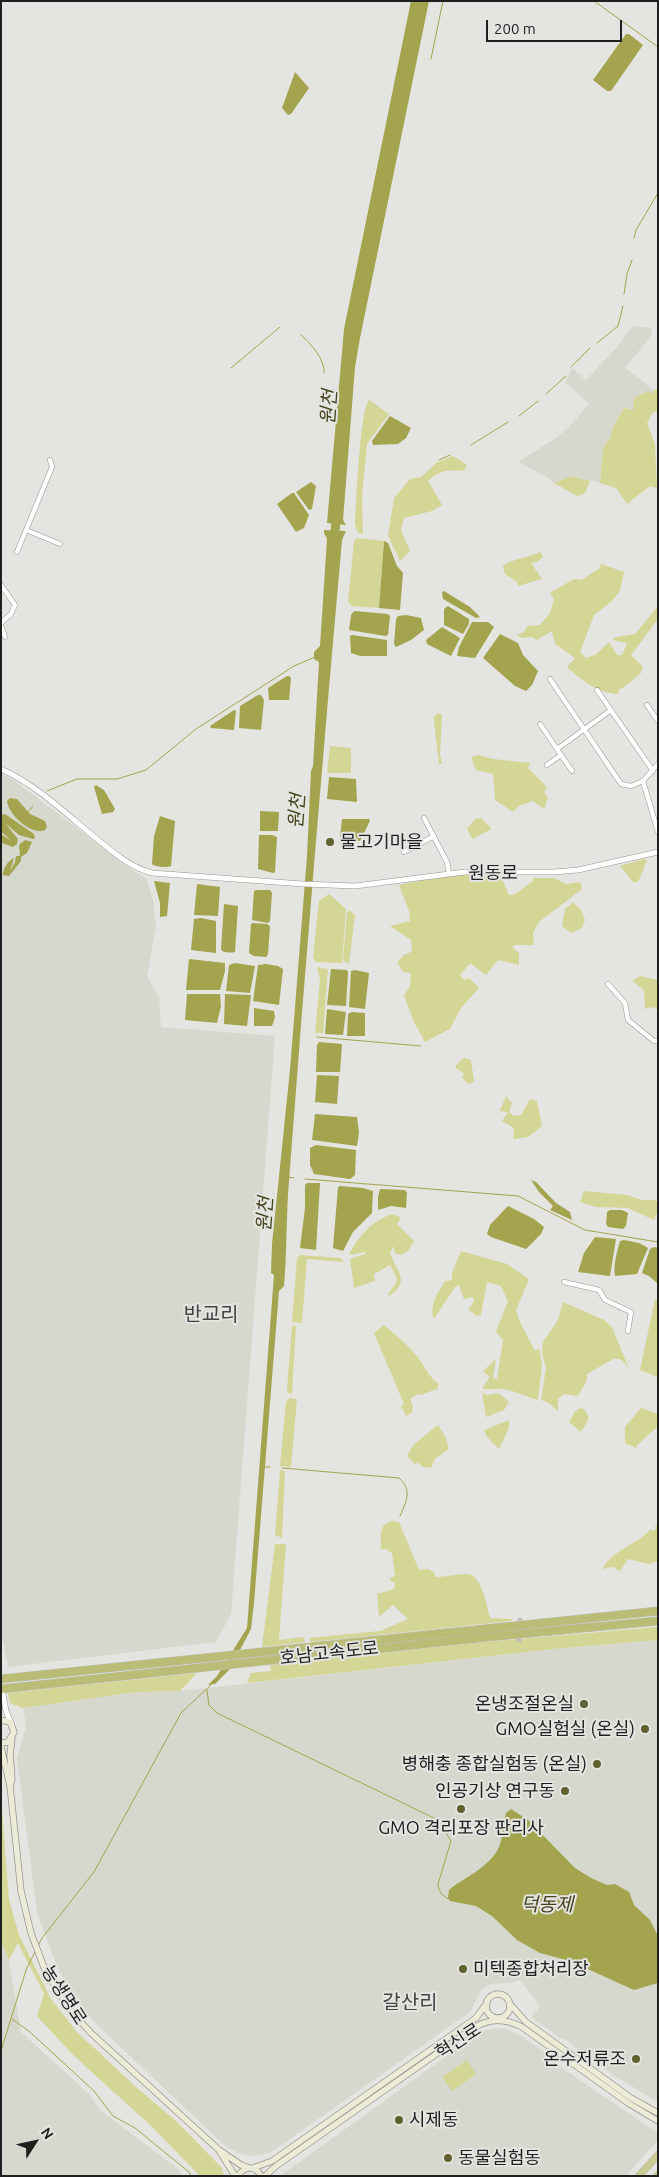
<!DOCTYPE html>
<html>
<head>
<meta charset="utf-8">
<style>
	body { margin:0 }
	#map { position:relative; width:659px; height:2177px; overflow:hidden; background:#e4e4e0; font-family:Ubuntu,sans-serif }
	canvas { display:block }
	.frame { position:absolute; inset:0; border:2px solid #1f1f1e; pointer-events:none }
	.north { position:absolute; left:10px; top:2117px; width:50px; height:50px; -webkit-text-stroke:4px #e4e4e0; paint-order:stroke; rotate:55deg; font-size:14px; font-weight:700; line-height:20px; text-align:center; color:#1f1f1e }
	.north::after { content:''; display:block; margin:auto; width:18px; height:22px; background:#1f1f1e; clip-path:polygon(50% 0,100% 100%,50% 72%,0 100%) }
	.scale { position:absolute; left:486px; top:20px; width:136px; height:22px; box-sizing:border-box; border:2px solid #1f1f1e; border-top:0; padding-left:6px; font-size:15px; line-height:18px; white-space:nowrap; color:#1f1f1e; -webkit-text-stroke:4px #e4e4e0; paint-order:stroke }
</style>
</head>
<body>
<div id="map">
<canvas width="659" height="2177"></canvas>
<div class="frame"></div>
<div class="north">N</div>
<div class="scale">200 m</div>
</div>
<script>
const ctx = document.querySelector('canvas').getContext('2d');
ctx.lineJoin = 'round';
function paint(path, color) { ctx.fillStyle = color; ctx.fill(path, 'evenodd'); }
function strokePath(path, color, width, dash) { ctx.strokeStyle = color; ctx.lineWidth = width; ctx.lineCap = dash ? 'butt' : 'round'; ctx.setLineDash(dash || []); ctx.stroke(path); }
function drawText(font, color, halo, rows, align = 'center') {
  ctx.font = font + ' Ubuntu,"Noto Sans KR",sans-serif'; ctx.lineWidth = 4; ctx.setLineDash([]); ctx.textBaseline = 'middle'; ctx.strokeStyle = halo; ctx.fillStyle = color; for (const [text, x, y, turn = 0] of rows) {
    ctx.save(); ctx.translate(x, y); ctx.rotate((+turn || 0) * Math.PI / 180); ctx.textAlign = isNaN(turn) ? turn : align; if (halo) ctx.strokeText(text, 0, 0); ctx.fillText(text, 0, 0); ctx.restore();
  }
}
paint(new Path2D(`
	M632,326L651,328L652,335L625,368L654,390L652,394L633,410L624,408L613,427L610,438L603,448L600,483L571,476L554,483L547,477L518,462L556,438L569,427L589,404L565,382L572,368L586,380L618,346Z
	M1,773L15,781L135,872L146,878L153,900L156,926L147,976L159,997L161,1027L275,1036L231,1614L216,1642L8,1667L1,1631Z
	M658,1640V2102L618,2078L584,2055L568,2041L559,2037L531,2017L540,2006L520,1980L516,1982L491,1984L482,1989L470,2012L280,2146L269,2153L252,2156L238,2153L225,2146L95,2023L73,1995L58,1969L37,1913L17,1758L26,1726L23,1708L136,1692L180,1691L564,1648Z
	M1,1941L9,1960L21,2032L89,2094L100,2110L178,2169L182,2176H1Z
	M495,2028L507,2029L523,2037L551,2057L562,2068L655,2131L658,2134V2140L626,2176H280L473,2037L486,2030Z`), '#d7d8cd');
paint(new Path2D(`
	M658,389V411L653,412L647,423L655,444L657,488L650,486L627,504L616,488L600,483L603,448L610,438L613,427L624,408L633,410L634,398L648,391L652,394L654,390Z
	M369,400L389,414L367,444L362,496L363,534L358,533L355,525C356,507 360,408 369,400Z
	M453,456L467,465L464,471C449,470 439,470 428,481L442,505L432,511L404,518L401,530L410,551L400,561L388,536L394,498L410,479L421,477L436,463Z
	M571,476L590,481L585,493L577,496L554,483Z
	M357,538L384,541L379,608L352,606L348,602L354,541Z
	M540,552L543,557L537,562L531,563L542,579L518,586L517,582L505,574L503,566C514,558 528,558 540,552Z
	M601,564L624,572L620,591L611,602L594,615L580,652L586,658L595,655L609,642L617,655H622L627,643L612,640L616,637L635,634L658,606V619L631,655L643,667L641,673C633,679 628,685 619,690L618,694C598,693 581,680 567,667L575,658L555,644L552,631L537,640L532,637L522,638L517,635L525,631L527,626L540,625L550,613L554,599L550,593L574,579L581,580L600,568Z
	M438,713L442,714L440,755L442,764H439L434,721V717Z
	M330,746L351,748V773H327Z
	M478,755L493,759L530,763L528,768L547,787L544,792L548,798L544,809L533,801L519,806L513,812L495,800L493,774L476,770L471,757Z
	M481,818L492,829L472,839L467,829L475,819Z
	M644,859L647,860L638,882H633L620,866Z
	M463,875L501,877L509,895H514L533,881V878H554L566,884L580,882L582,889L539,922L533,933L534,945H515L512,947L519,953V965L498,960L486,975L470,963L460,975L464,980L469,978L479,988L461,1008L450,1029L425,1042L415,1024L404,996L410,986L411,973L403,972L397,962L405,954L412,952L411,940L390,926L410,921L409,911L399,885L435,878Z
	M329,894L346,909L342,963L316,962L313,957L319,901Z
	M573,902L581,910L585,920L582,928L571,933L562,926L565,909Z
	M349,910L355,915L349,964L344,961L343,958L347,913Z
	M317,967L328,969L323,1033H315L320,980Z
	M640,976L658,980V1019L657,1009L651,1007L645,1009L644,990L632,981Z
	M464,1058L471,1060L474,1082L469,1084L462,1078L464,1073L456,1068V1065Z
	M506,1096L512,1103L509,1112L514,1116L521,1115L530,1099L537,1101L542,1126L528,1137L513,1139L514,1128L502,1121L508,1112L500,1111Z
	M584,1191L627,1195L642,1200H655L658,1203V1210L654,1220L628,1208L596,1207L580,1202Z
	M393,1214L401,1218L397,1224L414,1241C410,1248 408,1253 400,1255L395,1253L393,1246L390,1253C397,1272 411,1281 389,1296L388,1294L396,1283L397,1278L390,1265L374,1274L375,1281L354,1288L350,1259L365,1254L366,1252L349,1255C357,1238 373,1219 393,1214Z
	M461,1251L507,1264L529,1279L516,1310L519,1320L535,1351L539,1348L542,1365L538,1400C526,1397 514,1390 502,1389C495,1388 489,1391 482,1388L490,1377L483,1371L496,1359L493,1378L497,1379L503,1340L496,1332L508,1301L501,1286L487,1282L481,1315L477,1316L468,1309L474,1302L473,1297L464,1299L459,1285L455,1287L434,1319C429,1305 438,1292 445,1281L452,1280V1273Z
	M300,1255L341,1258L344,1262L307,1259L302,1323L292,1322L297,1258Z
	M655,1299L658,1301V1377L640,1370Z
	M563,1302L604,1320L612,1327L629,1369L622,1360L615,1358L587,1374V1380L578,1396L564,1394L558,1399V1411L547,1402L541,1400L546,1368L542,1353L543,1342L558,1320Z
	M292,1325L296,1326L292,1394L288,1393L287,1389Z
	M384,1325C396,1335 407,1344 417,1356C424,1365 429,1378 439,1384L437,1389L420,1395L418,1394L411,1398V1403L413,1406L412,1412L406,1416L401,1406L404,1404L374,1333Z
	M482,1393L487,1395L498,1393L509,1402L504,1410L486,1417Z
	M289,1398L297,1399L291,1467L280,1466L286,1402Z
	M581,1408L585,1410L589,1418L581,1432L569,1422L575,1411Z
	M641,1408L658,1414V1426L637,1445L636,1448L625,1443V1427Z
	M509,1420V1428L499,1449L487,1437L484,1430Z
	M438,1425L446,1438L449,1449L435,1459L431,1468L423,1467L417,1462L416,1465L407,1456L413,1445Z
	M280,1470L285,1471L282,1538L275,1535Z
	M391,1521L399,1522L419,1570L428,1569L434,1572L435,1577C446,1577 457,1574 467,1574C482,1574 487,1607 490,1618L512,1619L511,1621L311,1642L309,1638L380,1631L408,1619L393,1605L379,1617L377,1594L394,1589L395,1583L391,1581L390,1578L395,1576L392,1553L386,1549H381C381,1537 378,1526 391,1521Z
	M658,1524V1561L649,1564L628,1559L620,1571L612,1567L602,1569C614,1549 636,1545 651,1529L653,1531L656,1529L655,1526Z
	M275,1544H286L279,1640L303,1637L305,1642L262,1647Z
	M658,1627V1640L564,1648L247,1683L251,1673L271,1671L270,1665L484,1642Z
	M197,1673L180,1691L136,1692L23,1708L10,1703L8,1693Z
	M1,1797L9,1900L19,1935L51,1999L76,2031L136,2087L175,2120L222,2168L224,2176H200L149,2124L72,2054L37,2016L44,1994L18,1943L9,1960L1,1941Z
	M467,2060L476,2074L452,2091L442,2077Z`), '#d4d696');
paint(new Path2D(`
	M411,1H429L360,338L355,367L343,520L346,525L327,523L344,329Z
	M626,34H629L643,45L611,91H607L593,80Z
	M295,72L309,88L291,114L288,115L282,108Z
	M390,416L411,428L406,438L398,444L373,445L372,441Z
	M311,482L316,486L312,509L309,510L296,492Z
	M292,493H294L309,515L304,528L296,532L277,504Z
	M324,530L346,531L342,540C323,753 305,967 289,1181C286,1216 287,1251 284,1286L279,1291L254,1603L251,1629L230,1669L215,1684L208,1685L217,1676L247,1628L274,1275L271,1273L272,1244L290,1070L307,856L311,771L313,766L319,662L314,659V652L320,646L327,539L324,533Z
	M384,541L388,543L397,566L403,573L400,610L379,608Z
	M444,591L470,607L480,617L476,618L443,599L442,592Z
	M448,606L469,619V624L463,634L444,625V609Z
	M354,611L388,614L390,616L388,635L385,636L349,630L351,615Z
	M406,615L421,618L424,630L411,640L396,647L394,644L396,619L398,616Z
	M472,622H488L494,627L475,658L457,656L459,647Z
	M442,627L460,638L451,656L427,644L426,640Z
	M500,634L518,643L523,655L538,671L532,685L526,691L515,686L483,658Z
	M352,635L387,640V656H360L351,653L350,636Z
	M287,676H289L291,678L289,700H269L268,688Z
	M258,695H261L264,700L261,730L239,728L240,706Z
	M234,710L236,711L234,730L211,728L210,726Z
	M329,777L356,779L357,802L327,799Z
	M96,785L104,790L115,809L113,812L102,814L94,787Z
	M10,798L17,799L30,814L45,821L47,827L45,830C31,836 8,814 7,801Z
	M260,811L279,812L278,831H260Z
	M5,814L34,834L35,838L33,839L19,835L5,823L18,839L17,844L13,847L2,843L1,834L11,841L1,831V815Z
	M160,816L175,821L171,866C167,868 155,867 152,864L154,836Z
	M342,819H369L370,821L360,841L340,837Z
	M259,835H272L277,837L275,872L273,873L258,869Z
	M25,840L32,842L27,853L21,857V861L9,876L3,875C3,868 8,861 14,858L10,871L15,862L16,856H20L19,845Z
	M154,881L170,883L167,916L160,917V903Z
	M197,884L220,887L218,916L194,915Z
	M256,890H270L272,893L270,921L268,923L252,920L254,891Z
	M224,904L238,906L235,952C231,953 222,953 221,949Z
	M201,918L216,921V953L191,950L194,919Z
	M253,923L267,924L270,926L268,954L266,957L254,956L249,953L251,924Z
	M189,959L225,963V971L220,990H186Z
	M235,963L255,966L250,993L226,991L229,965Z
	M266,964L278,966L283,969L279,1005L253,1001L258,965Z
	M331,969L347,970L348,972L346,1006L327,1005Z
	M355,970L369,973L365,1009L349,1007L351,971Z
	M187,994H220L221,1006L217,1023L185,1020Z
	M225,994L251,995L247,1026L224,1024Z
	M254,1008L274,1011L275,1017L272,1026H254Z
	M327,1009L346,1012L343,1035L325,1034Z
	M352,1012L365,1013V1036H347L348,1014Z
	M319,1042L342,1044L340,1072H316L317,1045Z
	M317,1075L339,1076L337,1104L315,1102Z
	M315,1114L357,1117L359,1132L357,1146L312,1140Z
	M316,1145L356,1150L355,1175L350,1179L314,1174L310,1165V1148Z
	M531,1180L536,1182L556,1203L570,1212L572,1220L550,1210L553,1206L539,1192Z
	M307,1183H320L316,1250L300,1248L305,1208V1185Z
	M340,1186L363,1188L373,1191L372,1213L353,1232L343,1251L333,1248L338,1187Z
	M380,1189L405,1190L407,1193L406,1208L391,1206L378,1210V1197Z
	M508,1206L534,1219L544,1227L541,1234L526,1249L491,1237L487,1234L490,1225Z
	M610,1210H622L628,1213L626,1226L623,1229L608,1227L606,1224L607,1212Z
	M595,1237L616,1239L610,1276L578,1272L584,1253Z
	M624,1240L639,1243L648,1248L637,1274L615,1276C613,1265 617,1252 620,1241Z
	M654,1247L658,1248V1284L649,1276L642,1273L650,1249Z
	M511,1809L528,1820L575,1868L591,1878L607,1885L615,1884L629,1892L634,1905L650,1920L658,1936V1983L634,1990L570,1961L540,1953L517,1940L492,1916L476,1906L450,1901L448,1897L449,1890C465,1877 486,1869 497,1851C504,1839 502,1825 506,1813Z`), '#a3a44d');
strokePath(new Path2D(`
	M594,1L658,47
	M431,59L443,1
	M634,238L636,230L658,193
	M624,294L627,274L632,260
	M301,335C311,344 325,359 324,373
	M597,343L618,326L623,306
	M571,367L590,348
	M231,368L280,327
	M546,394L566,376
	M519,416L538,401
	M471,445L508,422
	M439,460L450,455
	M47,791L77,779H117L146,770L196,729L294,666L315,657
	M28,812L33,806
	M317,1037L421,1046
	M287,1177L294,1178
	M305,1179L518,1196L585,1230L658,1242
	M263,1467H270
	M282,1468L399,1478C413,1490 406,1502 400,1516
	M207,1690L209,1705L217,1713L438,1820L451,1841L438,1884C439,1892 442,1896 449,1899
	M38,1946L42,1938L94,1872L181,1713L211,1685
	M12,2019L30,2032L94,2091L113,2116L135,2128L189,2172L191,2176
	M1,2051L26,1970L35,1952`), '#a3a44d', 1);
strokePath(new Path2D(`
	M334,541L337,512`), '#a3a44d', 9);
strokePath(new Path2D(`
	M519,1642L520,1618`), '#bdbdb9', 4.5, [4.5, 2]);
const minor = new Path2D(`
	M26,530L60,544
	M17,552L52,467L50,460
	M1,585L15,605L11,614L1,623
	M1,626L5,637
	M550,679L621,784L631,786L643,781
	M597,690L653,771
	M647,705L658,721
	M540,724L572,771
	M557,749L611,710
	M658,764L643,781L658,832
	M547,765L561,755
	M424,818L447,862L449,873
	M404,852L434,836
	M608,984L625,1003L628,1020L654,1041H658
	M564,1282L599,1290L605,1300L631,1312L628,1331`);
const tertiary = new Path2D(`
	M1,769C37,785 66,814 97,839C114,853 130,867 152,873L303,884L355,886L465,872H554L578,870L658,852
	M3,1694L6,1711L12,1725`);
const secondary = new Path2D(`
	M1,1720L10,1722L14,1732L8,1742L1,1743
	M1,1747L10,1786L21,1891L31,1933L45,1970L70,2010L91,2033L219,2150L241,2165L249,2168
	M10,1786L12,1779L10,1755L12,1738
	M486 2006a12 12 0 1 1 24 0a12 12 0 1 1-24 0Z
	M510,2004L526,2022L631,2098L658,2113
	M220,2152L235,2176
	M253,2168L272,2161L476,2018L487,2003
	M238,2176C244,2166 255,2165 261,2176
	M265,2176L276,2166L472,2029C488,2018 505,2018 522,2027L628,2103L658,2121`);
const trunk = new Path2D(`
	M639,2176L658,2155
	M657,2176L658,2175`);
const motorway = new Path2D(`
	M1,1679L658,1611
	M1,1689L488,1637L658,1621`);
strokePath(minor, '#949491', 5.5);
strokePath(tertiary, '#949491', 6);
strokePath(secondary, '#949491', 7);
strokePath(trunk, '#c0c0c0', 8);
strokePath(motorway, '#c0c0c0', 9);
strokePath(minor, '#fff', 4.5);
strokePath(tertiary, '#fff', 5);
strokePath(secondary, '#ebebd6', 5.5);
strokePath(trunk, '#c8ca92', 7);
strokePath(motorway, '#bbbd76', 8);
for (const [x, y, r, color] of [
	[330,842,5,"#61612e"],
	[584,1704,5,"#61612e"],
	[645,1729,5,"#61612e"],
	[597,1764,5,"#61612e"],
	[565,1791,5,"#61612e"],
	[461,1809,5,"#61612e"],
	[463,1969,5,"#61612e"],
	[636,2059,5,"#61612e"],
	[399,2120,5,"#61612e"],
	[448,2158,5,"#61612e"]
]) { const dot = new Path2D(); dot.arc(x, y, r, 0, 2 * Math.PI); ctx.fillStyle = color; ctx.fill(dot); strokePath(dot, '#e4e4e0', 2); }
drawText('18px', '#1f1f1e', '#e4e4e0', [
	["물고기마을",340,842,"left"],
	["온냉조절온실",574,1704],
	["GMO실험실 (온실)",635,1729],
	["병해충 종합실험동 (온실)",587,1764],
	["인공기상 연구동",555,1791],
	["GMO 격리포장 판리사",461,1828,"center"],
	["미텍종합처리장",473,1969,"left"],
	["온수저류조",626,2059],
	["시제동",409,2120,"left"],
	["동물실험동",458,2158,"left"]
], 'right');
drawText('18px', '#1f1f1e', '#e4e4e0', [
	["원동로",493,873],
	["호남고속도로",329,1653,-6],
	["농생명로",64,1995,57],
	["혁신로",458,2041,-33]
]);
drawText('italic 19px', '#42421d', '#e4e4e0', [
	["원천",329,407,-86],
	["원천",297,811,-86],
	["원천",265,1214,-86],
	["덕동제",547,1905]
]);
drawText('20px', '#444442', '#e4e4e0', [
	["반교리",211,1314],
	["갈산리",410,2002]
]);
</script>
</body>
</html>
